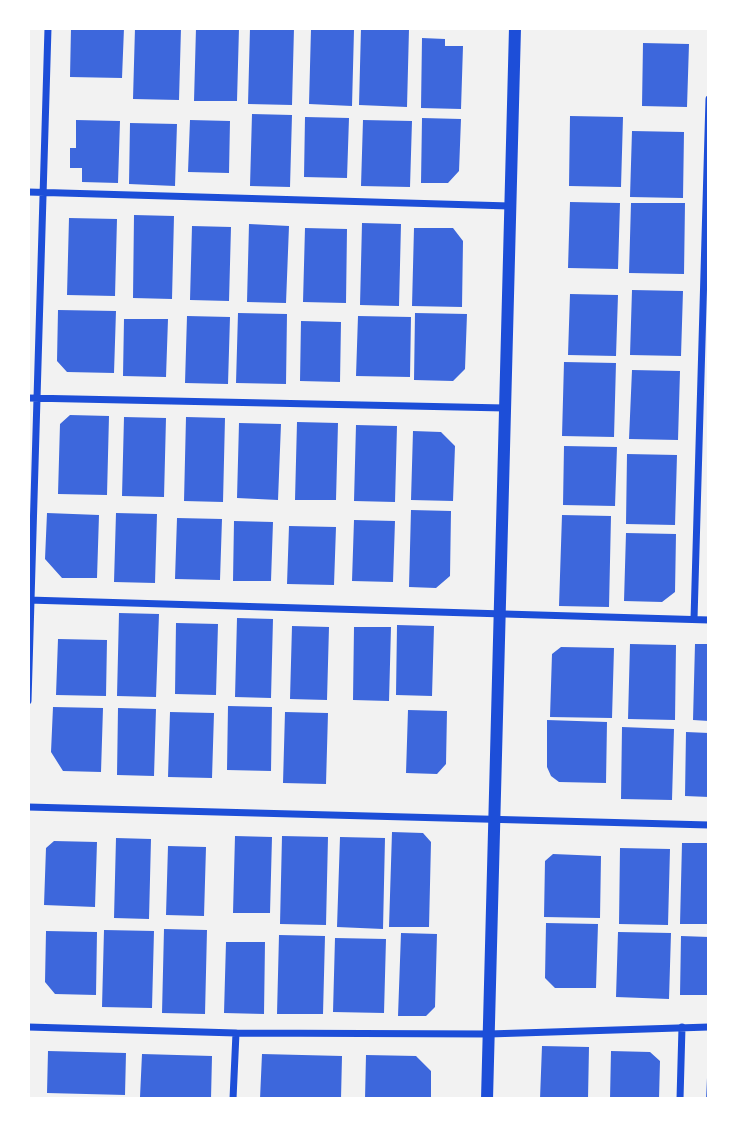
<!DOCTYPE html>
<html>
<head>
<meta charset="utf-8">
<style>
	body { margin:0 }
	#map { position:relative; width:737px; height:1127px; overflow:hidden; background:#f2f2f2; font-family:Bitter,serif }
	canvas { display:block }
	.frame { position:absolute; inset:0; border:30px solid #fff; pointer-events:none }
</style>
</head>
<body>
<div id="map">
<canvas width="737" height="1127"></canvas>
<div class="frame"></div>
</div>
<script>
const ctx = document.querySelector('canvas').getContext('2d');
ctx.lineJoin = 'round';
function paint(path, color) { ctx.fillStyle = color; ctx.fill(path, 'evenodd'); }
function strokePath(path, color, width, dash) { ctx.strokeStyle = color; ctx.lineWidth = width; ctx.lineCap = dash ? 'butt' : 'round'; ctx.setLineDash(dash || []); ctx.stroke(path); }
paint(new Path2D(`
	M71,28H124L122,78L70,77Z
	M135,28H181L179,100L133,99Z
	M196,28H239L237,101H194Z
	M250,28H294L292,105L248,104Z
	M361,28L409,29L407,107L359,105Z
	M311,29L354,30L352,106L309,104Z
	M422,38L445,39V46H463L461,109L421,108Z
	M643,43L689,44L687,107L642,106Z
	M252,114L292,115L290,187L250,186Z
	M570,116L623,117L621,187L569,186Z
	M305,117L349,118L347,178L304,177Z
	M422,118L461,119L459,171L448,183H421Z
	M76,120L120,121L118,183L82,182V168H70V148H76Z
	M190,120L230,121L229,173L188,172Z
	M363,120L412,121L410,187L361,186Z
	M130,123L177,124L175,186L129,184Z
	M632,131L684,132L683,198L630,197Z
	M570,202L620,203L618,269L568,268Z
	M631,203H685L684,274L629,273Z
	M134,215L174,216L172,299L133,298Z
	M69,218L117,219L115,296L67,295Z
	M362,223L401,224L399,306L360,305Z
	M249,224L289,226L286,303L247,302Z
	M192,226L231,227L229,301L190,300Z
	M305,228L347,229L346,303L303,302Z
	M414,228H453L463,241L462,307L412,306Z
	M632,290L683,291L681,356L630,355Z
	M570,294L618,295L616,356L568,355Z
	M58,310L116,311L114,373L67,372L57,361Z
	M238,313L287,314L286,384L236,383Z
	M415,313L467,314L465,369L453,381L414,380Z
	M187,316L230,317L228,384L185,383Z
	M358,316L411,317L410,377L356,376Z
	M124,319H168L166,377L123,376Z
	M301,321L341,322L340,382L300,381Z
	M564,362L616,363L614,437L562,436Z
	M632,370L680,371L678,440L629,439Z
	M70,415L109,416L107,495L58,494L60,424Z
	M124,417L166,418L164,497L122,496Z
	M186,417L225,418L223,502L184,501Z
	M297,422L338,423L336,500H295Z
	M239,423L281,424L278,500L237,498Z
	M356,425L397,426L395,502L354,501Z
	M413,431L441,432L455,446L453,501L411,500Z
	M564,446L617,447L615,506L563,505Z
	M627,454L677,455L675,525L626,524Z
	M411,510L451,511L450,576L436,588L409,587Z
	M47,513L99,515L97,578H62L45,559Z
	M116,513L157,514L155,583L114,582Z
	M562,515L611,516L609,607L559,606Z
	M177,518L222,519L220,580L175,579Z
	M354,520L395,521L393,582L352,581Z
	M234,521L273,522L271,581H233Z
	M289,526L336,527L334,585L287,584Z
	M626,533L676,534L675,592L662,602L624,601Z
	M119,613L159,614L156,697L117,696Z
	M237,618L273,619L271,698L235,697Z
	M176,623L218,624L216,695L175,694Z
	M397,625L434,626L432,696L396,695Z
	M292,626L329,627L327,700L290,699Z
	M354,627H391L389,701L353,700Z
	M58,639L107,640L106,696L56,695Z
	M630,644L676,645L675,720L628,719Z
	M695,644H709V721L693,720Z
	M561,647L614,648L612,718L550,717L552,654Z
	M228,706L272,707L271,771L227,770Z
	M53,707L103,708L101,772L63,771L51,752Z
	M118,708L156,709L154,776L117,775Z
	M408,710L447,711L446,764L437,774L406,773Z
	M170,712L214,713L212,778L168,777Z
	M285,712L328,713L326,784L283,783Z
	M547,720L607,722L606,783L559,782L551,776L547,767Z
	M622,727L674,729L672,800L621,799Z
	M686,732L709,733V797L685,796Z
	M392,832L423,833L431,842L429,927H389Z
	M235,836L272,837L270,913H233Z
	M282,836L328,837L326,925L280,924Z
	M340,837L385,838L383,929L337,927Z
	M116,838L151,839L149,919L114,918Z
	M54,841L97,842L95,907L44,905L46,848Z
	M682,843H709V924H680Z
	M168,846L206,847L204,916L166,915Z
	M620,848L670,849L668,925L619,924Z
	M553,854L601,856L600,918L544,917L545,861Z
	M546,923L598,924L596,988H555L545,978Z
	M164,929L207,930L205,1014L162,1013Z
	M104,930L154,931L152,1008L102,1007Z
	M46,931L97,932L96,995L55,994L45,982Z
	M618,932L671,933L669,999L616,997Z
	M401,933L437,934L435,1007L426,1016H398Z
	M279,935L325,936L323,1014H277Z
	M681,936L709,937V995H680Z
	M335,938L386,939L384,1013L333,1012Z
	M226,942H265L264,1014L224,1013Z
	M542,1046L589,1047L588,1099H540Z
	M48,1051L126,1053L125,1095L47,1093Z
	M611,1051L650,1052L660,1061L659,1099H610Z
	M142,1054L212,1056L211,1099L140,1097Z
	M262,1054L342,1056L341,1099H260Z
	M366,1055L416,1056L431,1071V1099H365Z
	M707,1078H709V1099H706Z`), '#3d67dc');
strokePath(new Path2D(`
	M28,192L510,206
	M28,398L505,408
	M28,600L709,620
	M694,619L709,99
	M28,701L48,28
	M28,807L709,825
	M28,1027L236,1033L489,1034L709,1027
	M233,1099L236,1033
	M680,1099L682,1027`), '#1d4ed8', 7);
strokePath(new Path2D(`
	M487,1099L515,28`), '#1d4ed8', 12);
</script>
</body>
</html>
